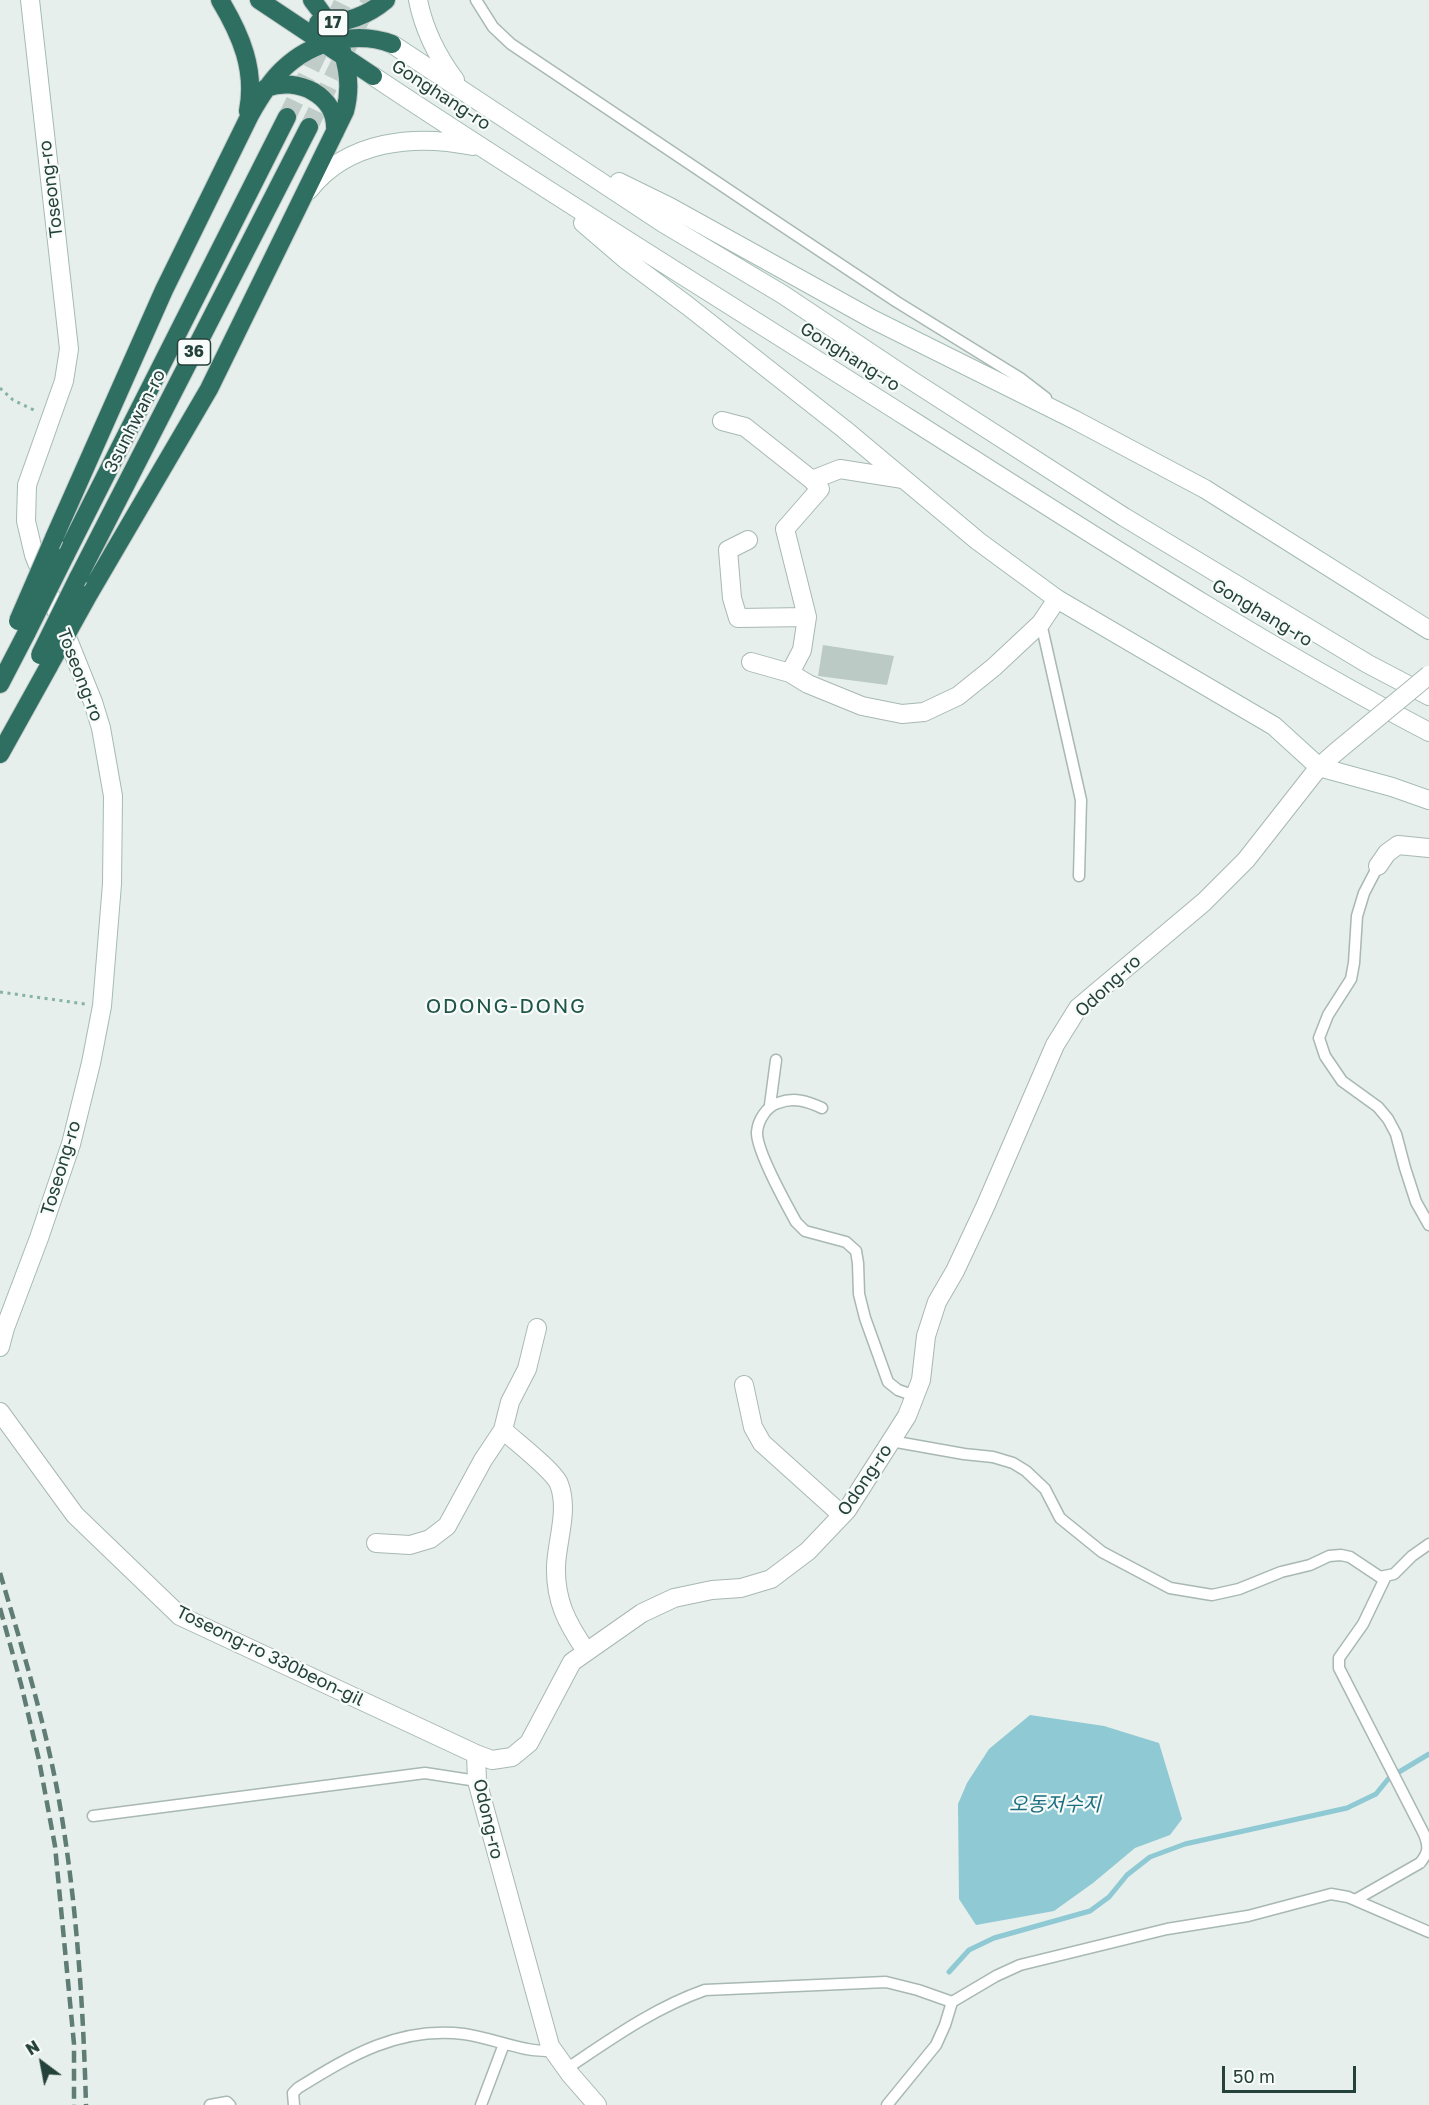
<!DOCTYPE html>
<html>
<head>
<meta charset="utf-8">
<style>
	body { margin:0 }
	#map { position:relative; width:1429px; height:2105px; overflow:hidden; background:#e6efeb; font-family:"Golos Text",sans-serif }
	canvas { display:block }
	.north { position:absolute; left:12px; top:2033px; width:60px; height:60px; -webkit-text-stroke:4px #f7fbf9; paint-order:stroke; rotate:328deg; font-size:16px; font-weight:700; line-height:24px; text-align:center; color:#24423a }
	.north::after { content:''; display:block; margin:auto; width:21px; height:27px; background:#24423a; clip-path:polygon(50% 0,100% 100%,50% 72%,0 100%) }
	.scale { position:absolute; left:1222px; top:2066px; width:134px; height:27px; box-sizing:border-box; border:3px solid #24423a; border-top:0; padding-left:8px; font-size:18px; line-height:21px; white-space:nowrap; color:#24423a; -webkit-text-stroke:4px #f7fbf9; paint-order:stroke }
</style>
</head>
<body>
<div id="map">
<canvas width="1429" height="2105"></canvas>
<div class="north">N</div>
<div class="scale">50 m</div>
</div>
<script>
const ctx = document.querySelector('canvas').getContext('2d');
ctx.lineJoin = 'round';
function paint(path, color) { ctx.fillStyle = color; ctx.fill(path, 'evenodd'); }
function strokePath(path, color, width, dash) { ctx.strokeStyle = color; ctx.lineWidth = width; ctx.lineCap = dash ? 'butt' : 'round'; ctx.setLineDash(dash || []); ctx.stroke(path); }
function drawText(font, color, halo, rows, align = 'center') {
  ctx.font = font + ' "Golos Text","Noto Sans KR",sans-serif'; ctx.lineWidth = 4.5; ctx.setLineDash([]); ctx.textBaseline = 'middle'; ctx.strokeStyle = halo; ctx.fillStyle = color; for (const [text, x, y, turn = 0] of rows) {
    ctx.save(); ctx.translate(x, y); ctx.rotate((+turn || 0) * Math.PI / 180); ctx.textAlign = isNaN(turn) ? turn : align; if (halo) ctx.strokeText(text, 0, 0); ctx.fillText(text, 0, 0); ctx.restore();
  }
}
paint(new Path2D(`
	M1030,1715L1104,1726L1159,1743L1182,1819L1170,1835L1135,1848L1093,1883L1054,1911L976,1925L959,1899L958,1804L967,1783L989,1749Z`), '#8ec9d4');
strokePath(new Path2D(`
	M949,1972L969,1950L994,1938L1090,1911L1109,1897L1127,1875L1150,1857L1185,1844L1347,1808L1376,1794L1389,1778L1429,1754`), '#8ec9d4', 5);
paint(new Path2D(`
	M823,645L894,656L887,685L818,676Z`), '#bbcac4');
strokePath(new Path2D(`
	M287,117L344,0
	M309,127L370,0`), '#bfccc8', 18, [18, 9]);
const lane = new Path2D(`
	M476,0L493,27L511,44L757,209L897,302L1020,378L1046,398
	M1041,623L1081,800L1079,876
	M1378,866L1364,893L1357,916L1354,963L1351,979L1328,1015L1319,1038L1325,1056L1342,1081L1378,1107L1388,1119L1396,1134L1405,1168L1416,1202L1429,1225
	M770,1105L776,1060
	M822,1108C807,1101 794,1097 778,1103C767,1106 758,1120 757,1132C756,1150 786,1204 796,1222L805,1231L846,1242L856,1251L858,1263L859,1294L865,1318L888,1382L898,1390L915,1396
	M891,1441L964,1454L993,1457L1013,1463L1026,1471L1045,1489L1060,1518L1102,1552L1170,1588L1212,1595L1239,1589L1281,1572L1310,1565L1329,1556L1341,1555L1350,1557L1380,1577L1394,1574L1412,1556L1429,1544
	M93,1816L425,1773L477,1781
	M1355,1900L1420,1863C1429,1852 1429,1847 1424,1834L1339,1668V1658L1363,1624L1386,1576
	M566,2069C611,2039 654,2008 705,1990L886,1982L918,1990L952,2002L996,1976L1020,1965L1167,1929L1248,1916L1331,1894L1348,1897L1429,1932
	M210,2105L227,2102L230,2105
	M294,2105L293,2093L298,2088C351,2055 400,2026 464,2034C485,2037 506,2045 527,2049C536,2051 545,2051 554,2051
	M481,2105L504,2044
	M887,2105L936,2045L945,2025L952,2002`);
const street = new Path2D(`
	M722,421L745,427L812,480
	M748,540L728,550L732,598L738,618L807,617
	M751,662L790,673L808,684L862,706L902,714L924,712L958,696L994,667L1041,623L1057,599
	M790,673L802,650L807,617L785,529L820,489L812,480L840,469L903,479
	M1378,866L1387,853L1398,845L1429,848
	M744,1385L753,1427L762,1443L842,1515
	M0,1412L75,1515L180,1616L476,1754L492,1760L512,1757L529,1743L572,1662L642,1613L674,1598L712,1590L741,1588L771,1579L808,1551L847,1510L907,1416L921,1380L926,1336L937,1302L955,1271L985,1207L1055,1045L1078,1008L1204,902L1246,860L1319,767L1336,752
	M503,1430C515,1441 554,1471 559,1484C569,1510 557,1540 556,1566C555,1601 567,1623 586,1651
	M376,1543L410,1545L430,1539L447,1526L483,1460L503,1430L510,1402L527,1369L537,1328
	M476,1754L477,1781L550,2046L570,2074L597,2105`);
const secondary = new Path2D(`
	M418,0C424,30 437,56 455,80
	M392,44L663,223L782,294L911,380L1124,517L1368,664L1429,696
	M373,76C550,194 731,305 910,419C1081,527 1250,638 1429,732
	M619,182L670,207L872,319L1075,420L1205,489L1429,630
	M309,190C348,140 415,134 473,146
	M583,223L625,259L688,306L844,429L978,541L1057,599L1274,726L1319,767L1392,787L1429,800
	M0,1347L5,1328L39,1238L71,1144L91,1063L102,1006L112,884L113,796L101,728L93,702L34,555L26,521L27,485L64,381L69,349L30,0`);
const highway = new Path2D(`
	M220,0C241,35 256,70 248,111
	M259,0L373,76
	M318,23C343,24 367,16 386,0
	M266,88C297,76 338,95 335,132
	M54,538L164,290L250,115C259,99 269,82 283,69C311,42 355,30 392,44
	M65,556L287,117
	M78,578L309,127
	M89,594L209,389L345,111C356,71 338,31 312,0
	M0,684L27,632
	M0,754L49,666`);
strokePath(lane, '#a8b8b2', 13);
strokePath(street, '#a8b8b2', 20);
strokePath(secondary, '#a4bbb3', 20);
strokePath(highway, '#c2cac8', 20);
strokePath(new Path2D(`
	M0,388L13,400L36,411
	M0,992L85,1004`), '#86b3a5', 3, [3, 4.5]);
strokePath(lane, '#fff', 10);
strokePath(street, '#fff', 18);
strokePath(secondary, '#fff', 18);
strokePath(highway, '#2f6f62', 18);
strokePath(new Path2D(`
	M0,1573C21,1644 43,1716 57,1789C76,1893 83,1999 86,2105
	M0,1608L21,1684L39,1760L55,1846L74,2044V2105`), '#5f7d75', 4.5, [12, 6]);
const streetBridge = new Path2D(`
	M1336,752L1429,675`);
const highwayBridge = new Path2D(`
	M18,621L54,538
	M27,632L65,556
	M40,655L78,578
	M49,666L89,594`);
strokePath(streetBridge, '#a8b8b2', 20, []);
strokePath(highwayBridge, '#c2cac8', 20, []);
strokePath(streetBridge, '#fff', 18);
strokePath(highwayBridge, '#2f6f62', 18);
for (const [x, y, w] of [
	[333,23,30],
	[194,352,33]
]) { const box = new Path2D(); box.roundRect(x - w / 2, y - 13, w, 26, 4.5); ctx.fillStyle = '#f7fbf9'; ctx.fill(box); strokePath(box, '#24423a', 1.5); }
drawText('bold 16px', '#24423a', null, [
	["17",333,23],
	["36",194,352]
]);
drawText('18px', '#24423a', '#f7fbf9', [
	["Gonghang-ro",441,95,33],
	["Toseong-ro",51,189,-97],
	["Gonghang-ro",850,357,32],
	["3sunhwan-ro",135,421,-63],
	["Gonghang-ro",1262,613,31],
	["Toseong-ro",80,675,69],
	["Odong-ro",1108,986,-43],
	["Toseong-ro",61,1168,-73],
	["Odong-ro",865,1480,-56],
	["Toseong-ro 330beon-gil",270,1656,26],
	["Odong-ro",488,1819,77]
]);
drawText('italic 20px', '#1c6f80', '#f7fbf9', [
	["오동저수지",1055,1805]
]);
ctx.letterSpacing = '1.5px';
drawText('21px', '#1f5548', '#f7fbf9', [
	["ODONG-DONG",506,1006]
]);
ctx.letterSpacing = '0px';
</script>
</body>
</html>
